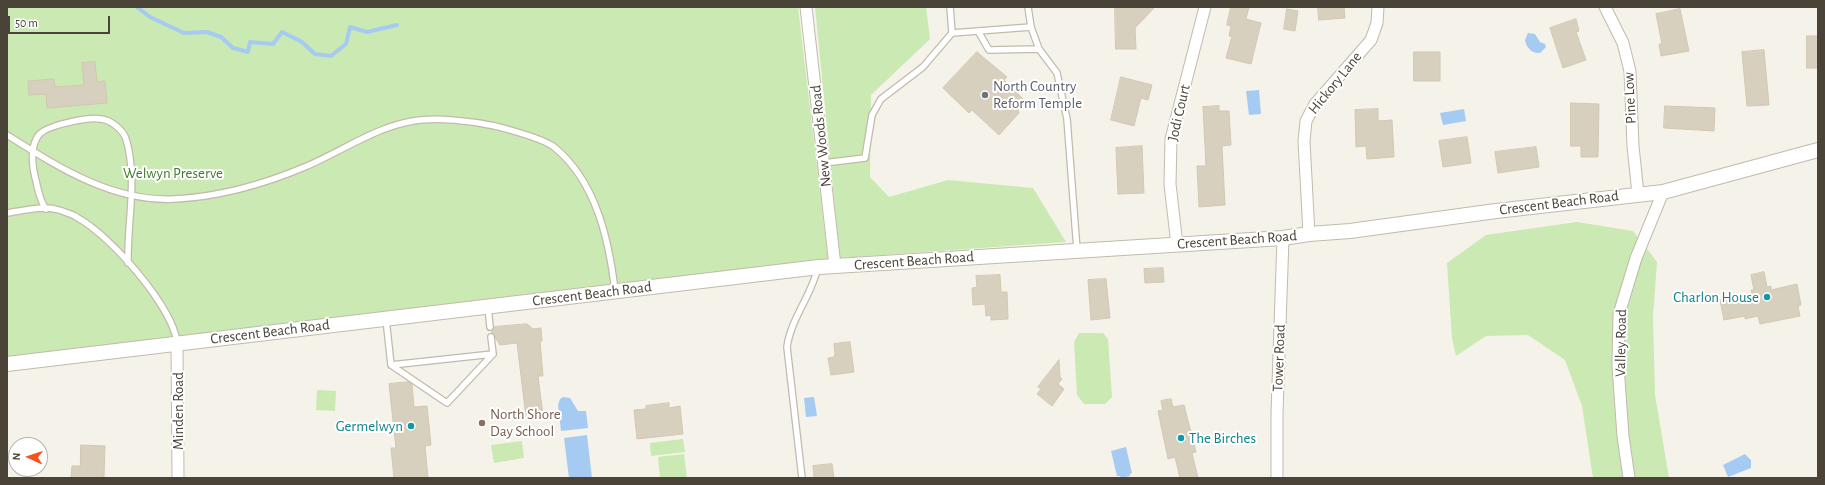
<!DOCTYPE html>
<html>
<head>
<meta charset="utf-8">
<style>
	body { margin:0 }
	#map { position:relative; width:1825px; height:485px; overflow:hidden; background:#f5f2e9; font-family:"Alegreya Sans",sans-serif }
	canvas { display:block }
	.frame { position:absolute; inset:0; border:8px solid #494437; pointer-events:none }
	.north { position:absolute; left:8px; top:437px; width:40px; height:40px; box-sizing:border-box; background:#fff; border:1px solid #b6b4af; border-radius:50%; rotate:273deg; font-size:11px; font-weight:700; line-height:16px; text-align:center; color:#494437 }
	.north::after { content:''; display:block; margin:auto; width:14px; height:18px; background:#fd5118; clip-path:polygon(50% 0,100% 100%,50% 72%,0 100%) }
	.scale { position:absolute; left:8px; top:16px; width:102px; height:18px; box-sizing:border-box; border:2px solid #494437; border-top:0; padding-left:5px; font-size:12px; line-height:14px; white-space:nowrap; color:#494437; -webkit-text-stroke:3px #fff; paint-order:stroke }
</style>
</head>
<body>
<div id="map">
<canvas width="1825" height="485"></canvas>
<div class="frame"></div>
<div class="north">N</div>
<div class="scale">50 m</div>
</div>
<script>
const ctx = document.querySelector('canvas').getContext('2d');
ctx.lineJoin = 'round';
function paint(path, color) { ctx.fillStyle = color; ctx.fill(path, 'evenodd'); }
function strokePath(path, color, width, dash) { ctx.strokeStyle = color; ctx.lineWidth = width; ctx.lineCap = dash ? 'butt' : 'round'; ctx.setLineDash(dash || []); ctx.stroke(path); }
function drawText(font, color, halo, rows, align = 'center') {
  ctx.font = font + ' "Alegreya Sans",sans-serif'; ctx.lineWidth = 4; ctx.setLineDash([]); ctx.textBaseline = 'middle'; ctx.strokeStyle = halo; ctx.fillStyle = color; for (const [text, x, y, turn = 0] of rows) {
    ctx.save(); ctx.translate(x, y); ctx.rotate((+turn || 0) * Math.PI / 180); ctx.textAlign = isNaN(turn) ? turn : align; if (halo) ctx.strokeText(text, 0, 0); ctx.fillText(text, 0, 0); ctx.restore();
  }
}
paint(new Path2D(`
	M7,7H798L828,259L7,359Z
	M815,7H926L930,39L871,95L870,177L889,197L948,180L1033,188L1066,242L840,258Z
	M1577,222L1633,231L1657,262L1653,317L1655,395L1669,478H1593L1582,406L1565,360L1528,335L1486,336L1456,356L1452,338L1447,263L1486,235Z
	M1079,333H1103L1108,339L1112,397L1105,404H1084L1077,395L1074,342Z
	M317,390L336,391L335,411L316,410Z
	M683,439L685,452L651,456L650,443Z
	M522,441L524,458L494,463L491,445Z
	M684,454L687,478H660L658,457Z`), '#cbe9b2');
paint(new Path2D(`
	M1528,33L1535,34L1540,42L1545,44L1546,47L1540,53C1532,54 1526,47 1525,40Z
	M1259,90L1261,114L1249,115L1246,91Z
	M1464,109L1466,121L1443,125L1440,113Z
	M563,397L570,398L578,411H586L588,428L561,431L558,405L560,399Z
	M814,397L817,416L806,417L804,398Z
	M587,435L592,478H569L564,438Z
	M1126,447L1132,473L1130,474V476L1121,478L1120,476H1117L1111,451Z
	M1745,454L1751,460V468L1728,477L1723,465Z`), '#a5cbf2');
strokePath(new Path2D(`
	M137,7L150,17L184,33L207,32L221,37L233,48L248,52L250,42L273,44L282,32L302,42L315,54L331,56L346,44L350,27L367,32L397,25`), '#a5cbf2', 4);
const building = new Path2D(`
	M1115,7H1155L1135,28L1136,49H1116Z
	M1231,7H1249L1246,19L1261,23L1251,64L1226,58L1232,36H1229L1231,26L1227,25Z
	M1318,7H1344L1345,18L1319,20Z
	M1287,9L1298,11L1295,31L1284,29Z
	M1680,9L1689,51L1661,56L1659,44H1662L1656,14Z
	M1576,19L1579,31L1576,32L1586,60L1563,68L1550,28Z
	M1807,36H1818V68H1807Z
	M1764,50L1769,105L1747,106L1742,52Z
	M977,52L1007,77L1004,80L1026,102L1018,111L1019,113L999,135L972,110L969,113L943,88Z
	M1414,52H1440V81H1414Z
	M95,62L97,82L105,81L107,103L47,108L46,94L29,95L28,81L54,79L55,87L84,85L82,63Z
	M1121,77L1152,85L1148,100L1141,98L1134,126L1111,120Z
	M1571,103L1599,104L1598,157H1581V146H1571Z
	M1219,106V111H1229L1231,145L1222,146L1225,205L1199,207L1197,166H1206L1203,107Z
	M1665,106L1715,108L1714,131L1664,128Z
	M1378,109V121L1392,120L1394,157L1367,159L1366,146L1356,147L1355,110Z
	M1467,137L1471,163L1443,167L1439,141Z
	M1142,146L1144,193L1118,194L1116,148Z
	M1536,147L1539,167L1498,173L1495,152Z
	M1163,268L1164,282L1145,283L1144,269Z
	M1764,272L1767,287L1771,286V290L1797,284L1801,305L1798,306L1800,316L1760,324L1758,316L1745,319V316L1724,320L1720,300L1752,293L1751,290H1754L1751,275Z
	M1000,275L1001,292H1007L1008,319L991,320V315L986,316L985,304L973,305L972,288L977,287L976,276Z
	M1106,279L1110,318L1091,320L1088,280Z
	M527,324L533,329L541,328L542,341H540L543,376H538L543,415L526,417L517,343L500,345L491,331L494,327Z
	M850,342L854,372L831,375L828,358L834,357L835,354L834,344Z
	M1059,360L1060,377L1062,379L1058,384L1064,389L1052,406L1037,394L1041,389L1038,387Z
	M408,382L412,384L414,407L427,406L431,445L425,446L428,478H394L391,448H396L389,384Z
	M1171,399L1173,407L1184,405L1196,452L1192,453L1198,478H1180L1175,457L1168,459L1158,411L1163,410L1161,401Z
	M669,403V408L680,406L683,434L637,439L634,410L646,409V406Z
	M81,445L105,446L104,478H71L72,466H80Z
	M832,464L834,478H814L813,466Z`);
paint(building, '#d7d0be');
strokePath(building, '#d2c8b1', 1);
const service = new Path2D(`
	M950,7L952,33
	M1028,7L1031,27
	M978,31L989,50L1039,49
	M7,135C58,167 112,202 174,199C219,197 267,183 307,166C342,151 376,127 413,121C436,117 472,121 495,126C510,130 542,138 554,147C596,181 609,240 615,291
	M824,163L865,158L872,115L881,99L923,67L952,33L1031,27L1039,49L1057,73L1067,119L1077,250
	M46,209C39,200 38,188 35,177C32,164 30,148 38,136C45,125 89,117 101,119C111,120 123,130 126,139C138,179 127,222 128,263
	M7,213C22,211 44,205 59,210C65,212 73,214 78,218C111,236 172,306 177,342
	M488,307L490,327
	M386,319L391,365L447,403L493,354
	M491,337L493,354
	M391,365L493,354
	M802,478L787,347C791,318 812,295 818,267`);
const minor = new Path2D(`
	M806,7L835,266
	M1605,7L1623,43L1630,71L1633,146L1638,194
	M1309,234L1304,141L1306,121L1315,104L1371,40L1377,23L1378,7
	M1177,245L1170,184L1171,139L1205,7
	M177,344L178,478
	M1277,478V413L1283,238
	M1629,478L1623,436L1618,366L1619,314L1636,258L1663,192`);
const tertiary = new Path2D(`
	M7,364L819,267L1283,238L1309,234L1350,231L1496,211L1663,192L1818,150`);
strokePath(service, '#c1bbac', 8);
strokePath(minor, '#c1bbac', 13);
strokePath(tertiary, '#c1bbac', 16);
strokePath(service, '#fff', 5.5);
strokePath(minor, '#fff', 11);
strokePath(tertiary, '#fff', 14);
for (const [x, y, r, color] of [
	[985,95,4,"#6b7280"],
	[1767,297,4,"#0f9aa8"],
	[482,423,4,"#8d6e63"],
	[411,426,4,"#0f9aa8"],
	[1181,438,4,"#0f9aa8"]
]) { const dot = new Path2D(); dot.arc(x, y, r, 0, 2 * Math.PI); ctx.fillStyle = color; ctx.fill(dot); strokePath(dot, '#fff', 1.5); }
drawText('15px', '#494437', '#fff', [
	["Hickory Lane",1335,83,-51],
	["Pine Low",1630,98,-93],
	["Jodi Court",1179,113,-77],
	["New Woods Road",821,136,-96],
	["Crescent Beach Road",1559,203,-7],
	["Crescent Beach Road",1237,240,-4],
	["Crescent Beach Road",914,261,-4],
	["Crescent Beach Road",592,294,-7],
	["Crescent Beach Road",270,332,-7],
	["Valley Road",1621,343,-89],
	["Tower Road",1279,358,-88],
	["Minden Road",178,411,-90]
]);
drawText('15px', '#5b616d', '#fff', [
	["North Country",993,86],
	["Reform Temple",993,103]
], 'left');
drawText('15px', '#407d29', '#fff', [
	["Welwyn Preserve",173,173]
]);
drawText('15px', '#0d838f', '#fff', [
	["Charlon House",1759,297],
	["Germelwyn",403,426],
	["The Birches",1189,438,"left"]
], 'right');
drawText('15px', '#785e54', '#fff', [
	["North Shore",490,414],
	["Day School",490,431]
], 'left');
</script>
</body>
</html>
